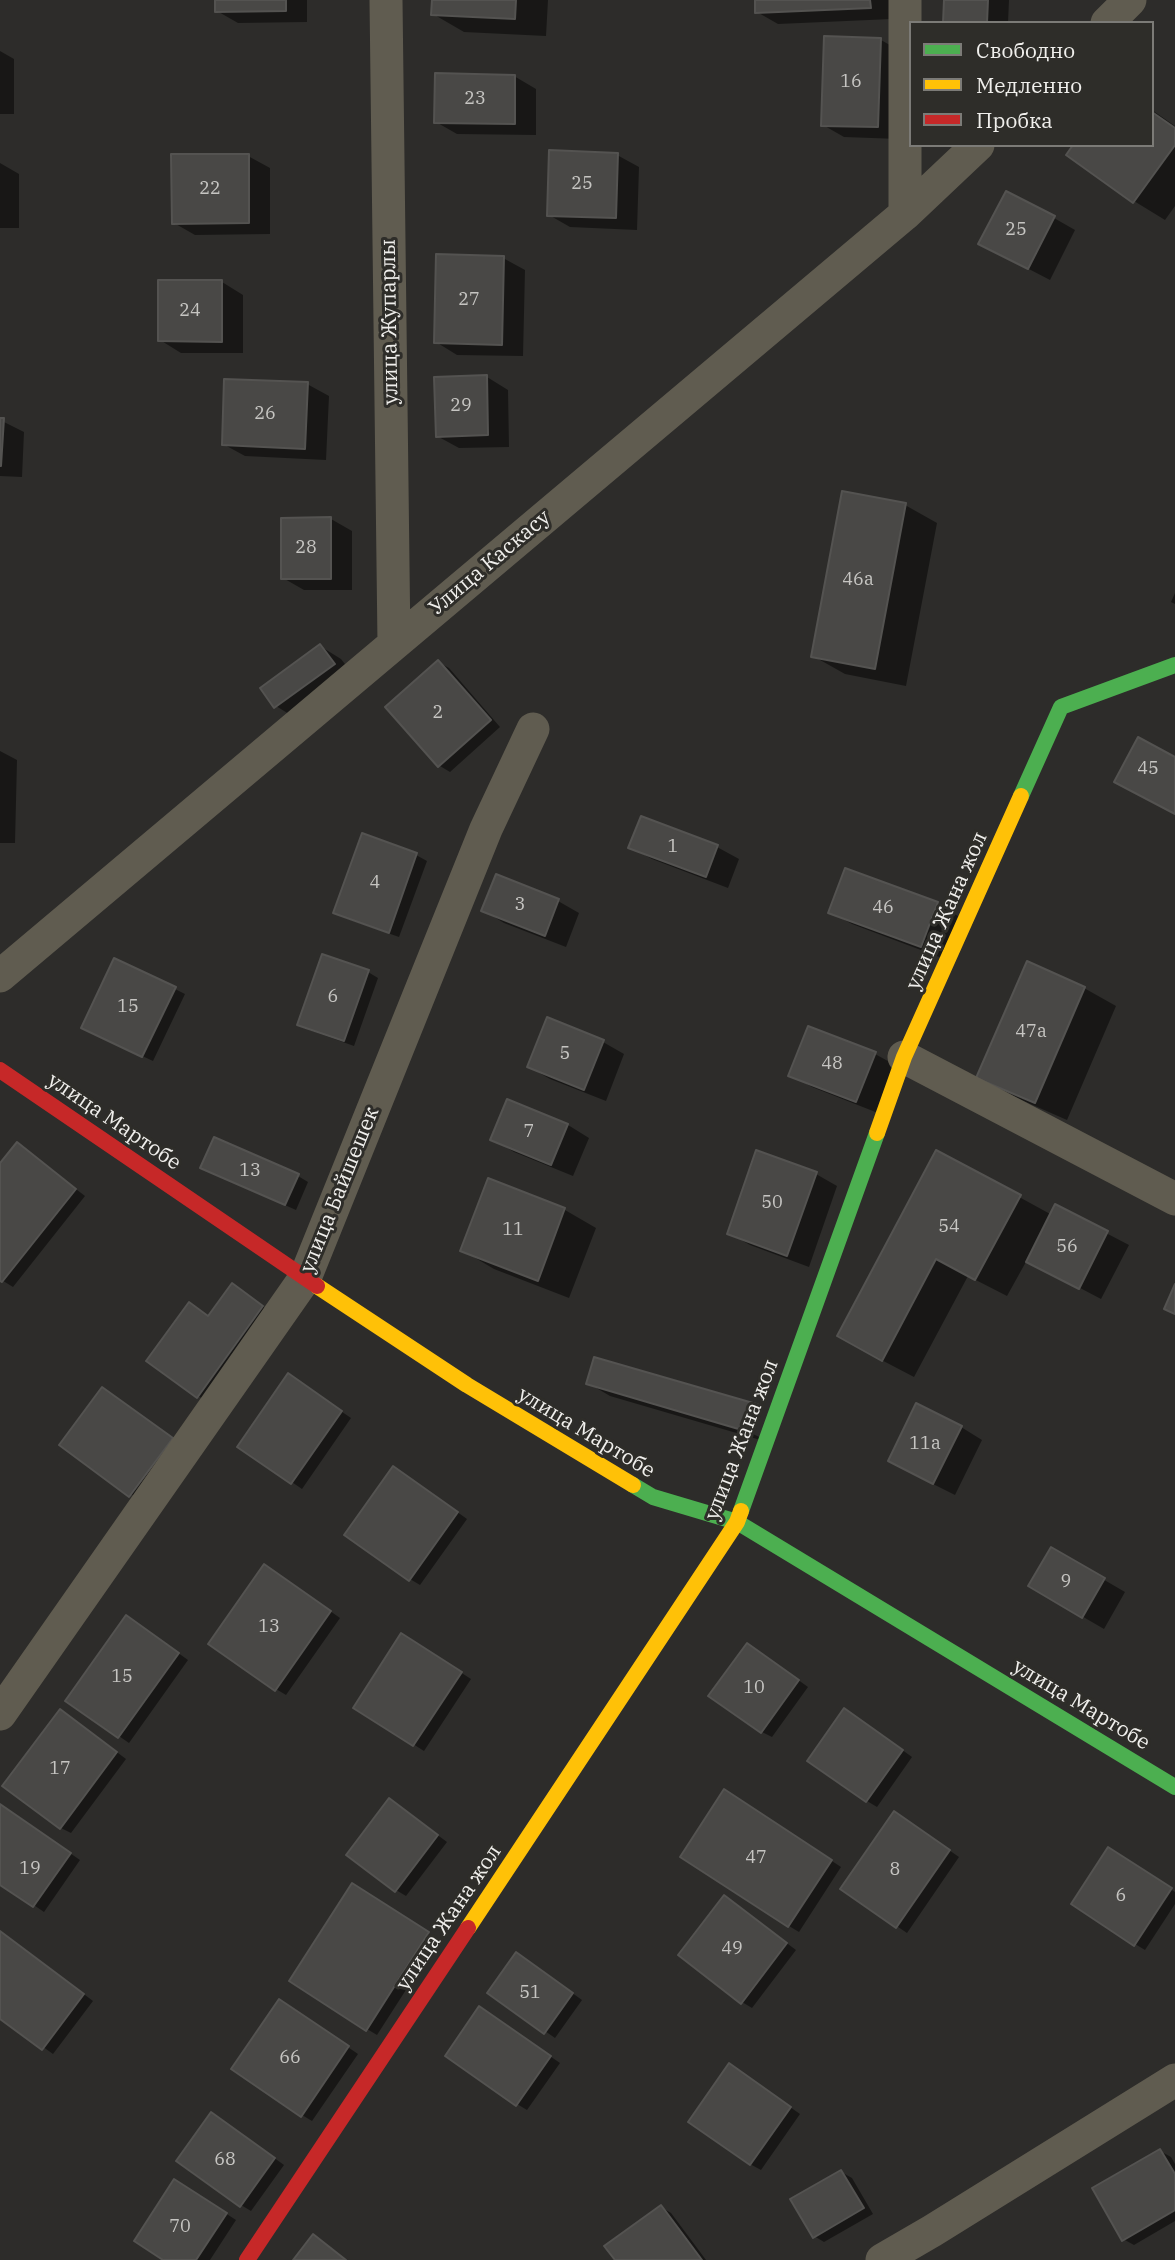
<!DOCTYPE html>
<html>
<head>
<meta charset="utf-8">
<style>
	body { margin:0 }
	#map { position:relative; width:1175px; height:2260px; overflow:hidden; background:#2d2c2a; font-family:"IBM Plex Serif",serif }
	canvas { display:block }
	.legend { position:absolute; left:909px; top:21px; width:245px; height:126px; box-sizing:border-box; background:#2e2d29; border:2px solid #7c7b77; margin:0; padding:9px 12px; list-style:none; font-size:21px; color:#f0efec }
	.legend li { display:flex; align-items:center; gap:14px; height:35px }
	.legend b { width:35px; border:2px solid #7c7b77 }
</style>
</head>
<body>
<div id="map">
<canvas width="1175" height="2260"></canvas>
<ul class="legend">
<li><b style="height:9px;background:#4caf50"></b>Свободно</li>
<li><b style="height:9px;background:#ffc107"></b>Медленно</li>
<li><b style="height:9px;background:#c62828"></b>Пробка</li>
</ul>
</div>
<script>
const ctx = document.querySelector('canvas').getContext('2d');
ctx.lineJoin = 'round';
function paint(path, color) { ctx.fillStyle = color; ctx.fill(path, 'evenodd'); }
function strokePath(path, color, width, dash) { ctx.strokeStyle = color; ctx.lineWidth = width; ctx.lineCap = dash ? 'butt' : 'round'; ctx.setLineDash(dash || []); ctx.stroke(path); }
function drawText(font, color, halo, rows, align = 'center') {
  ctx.font = font + ' "IBM Plex Serif",serif'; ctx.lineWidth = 6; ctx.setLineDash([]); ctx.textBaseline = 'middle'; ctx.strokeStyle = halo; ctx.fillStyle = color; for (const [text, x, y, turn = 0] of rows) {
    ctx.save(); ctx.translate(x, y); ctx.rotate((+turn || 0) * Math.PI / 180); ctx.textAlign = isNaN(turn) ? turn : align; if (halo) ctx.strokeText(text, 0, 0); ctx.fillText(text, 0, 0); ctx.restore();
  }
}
paint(new Path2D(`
	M217,0H307V22L238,23L217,11Z
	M433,0H548L546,36L464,32L433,14Z
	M756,0H891L892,19L778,24L757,12Z
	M946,0H1009L1008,23H945Z
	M826,38L881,40L902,52L899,139L844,137L823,125Z
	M0,51L14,59V114H0Z
	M514,76L536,89V135L457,134L436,122Z
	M1152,110L1175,126V206L1165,220L1134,201L1152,145Z
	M617,155L639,167L637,230L570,227L549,215Z
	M248,156L270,168V234L195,235L174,223Z
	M0,163L19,174V228H0Z
	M1054,218L1075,230L1050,280L1002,255Z
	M503,258L525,270L523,356L457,355L436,342Z
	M222,282L243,295V353H181L160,340Z
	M487,377L508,390L509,447L459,448L437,436Z
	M307,384L329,396L326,460L245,456L223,444Z
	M0,420L24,432L22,477L0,476Z
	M905,505L937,523L906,686L845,674L813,656Z
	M331,519L352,531V590H304L283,578Z
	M1175,593V604L1171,602Z
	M320,646L341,659L355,677L297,719L276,706Z
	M438,662L449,668L500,727L450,772L440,766L388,707Z
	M0,751L17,760L15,843H0Z
	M642,818L717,847L739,859L728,888L652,859L630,847Z
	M363,835L416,855L427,861L399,937L345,918L335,912Z
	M558,901L579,913L566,947L504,923L483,910Z
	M937,904L958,916L942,958L852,924L830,912Z
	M368,972L378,978L354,1046L309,1030L299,1024Z
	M1084,988L1116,1006L1067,1120L1010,1095L978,1077Z
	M175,989L185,994L153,1061L93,1033Z
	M603,1042L624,1054L606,1101L550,1079L529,1067Z
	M875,1054L897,1066L878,1113L812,1087L791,1075Z
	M508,1101L568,1125L589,1138L573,1176L514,1152L492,1139Z
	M17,1144L85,1196L13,1287L0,1279V1166Z
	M937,1152L1052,1215L1056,1207L1129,1245L1101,1299L1027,1260L1007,1296L968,1276L914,1377L870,1354Z
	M213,1173L298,1176L308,1182L296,1210Z
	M816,1174L837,1186L809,1267L750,1245L729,1233Z
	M489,1180L565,1210L596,1228L569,1298L494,1269L462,1250Z
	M243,1292L272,1313L208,1402L198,1396Z
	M595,1359L774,1444L610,1396L588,1383Z
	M298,1382L351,1418L302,1489L239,1446Z
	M103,1389L182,1445L141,1501L62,1445Z
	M961,1427L982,1440L955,1495L911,1473Z
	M404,1474L467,1519L420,1585L410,1579Z
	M1051,1549L1125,1592L1104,1629L1030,1586Z
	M275,1572L340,1618L286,1695L276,1689Z
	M136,1623L188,1660L129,1743L67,1700Z
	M412,1641L471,1679L424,1751L355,1707Z
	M758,1651L808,1687L772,1737L762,1732Z
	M855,1716L912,1757L877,1807L867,1801Z
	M70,1717L126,1759L71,1833L61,1828Z
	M735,1797L841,1867L799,1932L789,1926Z
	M390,1800L447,1842L406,1896L396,1890Z
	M0,1805L80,1860L44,1912L0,1882Z
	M904,1819L959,1857L907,1933L842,1889Z
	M1119,1855L1175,1892V1904L1145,1950L1135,1944Z
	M363,1892L438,1940L377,2035L367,2029Z
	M725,1897L796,1950L752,2008L742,2002Z
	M0,1931L93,2001L53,2054L0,2016Z
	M526,1960L582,2000L555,2038L489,1992Z
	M289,2007L358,2054L312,2121L302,2115Z
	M490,2015L560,2063L527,2110L517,2104Z
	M739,2071L800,2114L761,2170L750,2164Z
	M222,2120L284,2165L251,2211L241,2205Z
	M1160,2151L1171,2157L1175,2164V2221L1134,2245L1123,2239Z
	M841,2172L852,2178L873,2214L824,2242L814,2236Z
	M185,2187L236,2220L210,2260H166Z
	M661,2207L671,2213L706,2260H617Z`), '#0007');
const building = new Path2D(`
	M215,0H286V11L215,12Z
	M432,0H516L515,19L431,15Z
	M755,0H870L871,8L755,13Z
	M944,0H988L987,23H943Z
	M824,36L881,38L878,127L821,126Z
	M435,73L515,75V124L434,123Z
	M1152,112L1175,128V145L1133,203L1066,155L1073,145H1152Z
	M549,150L618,153L616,218L547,216Z
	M171,154H249V223L172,224Z
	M1006,191L1055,216L1028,269L978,244Z
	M436,254L504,256L502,345L434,343Z
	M158,280H222V342L158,341Z
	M487,375L488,435L436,437L434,377Z
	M224,379L308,382L305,449L222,445Z
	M0,418H4L1,466H0Z
	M842,491L906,503L875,669L811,657Z
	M331,517V579H281V518Z
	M320,644L335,664L274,708L260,688Z
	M438,660L491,720L438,767L385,707Z
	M1138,737L1175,757V814L1114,782Z
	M641,816L718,845L706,877L628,848Z
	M362,833L417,853L389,933L333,913Z
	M845,868L938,902L921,947L828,913Z
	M496,874L559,899L545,936L481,911Z
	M322,954L369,970L344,1041L297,1025Z
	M114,958L176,987L142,1057L81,1028Z
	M1027,961L1085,987L1035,1103L976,1078Z
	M547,1017L604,1040L584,1090L527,1067Z
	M808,1026L876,1052L856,1102L788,1076Z
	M507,1099L568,1124L551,1165L490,1140Z
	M214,1137L299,1174L285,1205L200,1168Z
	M17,1142L76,1189L2,1282L0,1281V1163Z
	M756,1150L817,1172L787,1256L727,1234Z
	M936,1150L1021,1195L975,1280L936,1259L882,1361L837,1336Z
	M488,1178L565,1208L538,1281L460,1251Z
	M1055,1204L1108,1231L1079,1289L1026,1262Z
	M232,1283L263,1306L197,1398L146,1361L189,1302L208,1316Z
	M1175,1284V1314L1164,1309Z
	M594,1357L760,1405L752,1433L586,1384Z
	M288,1373L342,1411L291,1484L237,1447Z
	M102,1387L173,1438L129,1497L59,1445Z
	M916,1403L962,1426L933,1484L888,1461Z
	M393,1466L458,1512L409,1581L344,1535Z
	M1051,1547L1105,1578L1082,1618L1028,1586Z
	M264,1564L331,1611L275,1691L208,1644Z
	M126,1615L179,1653L118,1738L65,1701Z
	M401,1633L462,1672L413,1746L353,1708Z
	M747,1643L799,1680L761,1733L708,1696Z
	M844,1708L903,1750L866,1802L807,1761Z
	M60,1709L117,1752L60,1829L2,1786Z
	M724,1789L832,1860L788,1927L680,1857Z
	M389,1798L438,1835L395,1892L346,1855Z
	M0,1804L71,1853L33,1907L0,1885Z
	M894,1811L950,1850L896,1928L840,1889Z
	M1108,1847L1172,1888L1134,1946L1071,1904Z
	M352,1883L429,1932L366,2031L289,1981Z
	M724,1895L787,1943L741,2004L678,1955Z
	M0,1931L84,1994L42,2050L0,2019Z
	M516,1952L573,1993L544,2034L487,1993Z
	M279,1999L349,2046L301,2117L231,2069Z
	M479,2006L551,2056L516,2106L445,2056Z
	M729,2063L791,2107L750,2165L688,2122Z
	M211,2112L275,2158L240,2207L176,2161Z
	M1160,2149L1175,2174V2210L1122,2241L1092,2188Z
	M841,2170L864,2208L813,2238L790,2199Z
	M174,2179L227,2213L196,2260H163L134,2241Z
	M661,2205L702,2260H615L604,2246Z
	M313,2234L346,2260H293Z`);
paint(building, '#494846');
strokePath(building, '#545351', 2);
strokePath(new Path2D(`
	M386,0L394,644
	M1107,23L1130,0
	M905,214V0
	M0,976L905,214L978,145
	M904,1057L1175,1199
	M0,1714L305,1278L486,829L533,729
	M882,2260L932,2231L1175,2080`), '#605c50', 33);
strokePath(new Path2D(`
	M1021,796L1061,707L1175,665
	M633,1485L653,1497L737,1522L1175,1787
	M741,1511L877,1133`), '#4caf50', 16);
strokePath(new Path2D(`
	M877,1133L904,1057L1021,796
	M317,1286L467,1385L633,1485
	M468,1928L737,1522L741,1511`), '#ffc107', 16);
strokePath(new Path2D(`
	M0,1070L317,1286
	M247,2260L468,1928`), '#c62828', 16);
drawText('18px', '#c6c5c2', null, [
	["16",851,82],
	["23",475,99],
	["25",582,184],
	["22",210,189],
	["25",1016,230],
	["27",469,300],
	["24",190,311],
	["29",461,406],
	["26",265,414],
	["28",306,548],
	["46а",858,580],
	["2",438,713],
	["45",1148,769],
	["1",673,847],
	["4",375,883],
	["3",520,905],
	["46",883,908],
	["6",333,997],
	["15",128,1007],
	["47а",1031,1032],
	["5",565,1054],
	["48",832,1064],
	["7",529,1132],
	["13",250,1171],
	["50",772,1203],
	["54",949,1227],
	["11",513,1230],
	["56",1067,1247],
	["11а",925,1444],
	["9",1066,1582],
	["13",269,1627],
	["15",122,1677],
	["10",754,1688],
	["17",60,1769],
	["47",756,1858],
	["19",30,1869],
	["8",895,1870],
	["6",1121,1896],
	["49",732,1949],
	["51",530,1993],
	["66",290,2058],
	["68",225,2160],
	["70",180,2227]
]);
drawText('21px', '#f0efec', '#2e2d29', [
	["улица Жупарлы",390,322,-91],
	["Улица Каскасу",490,563,-40],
	["улица Жана жол",947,911,-66],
	["улица Мартобе",114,1122,34],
	["улица Байшешек",340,1190,-68],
	["улица Мартобе",586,1433,31],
	["улица Жана жол",742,1440,-69],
	["улица Мартобе",1081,1705,31],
	["улица Жана жол",449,1918,-56]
]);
</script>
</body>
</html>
